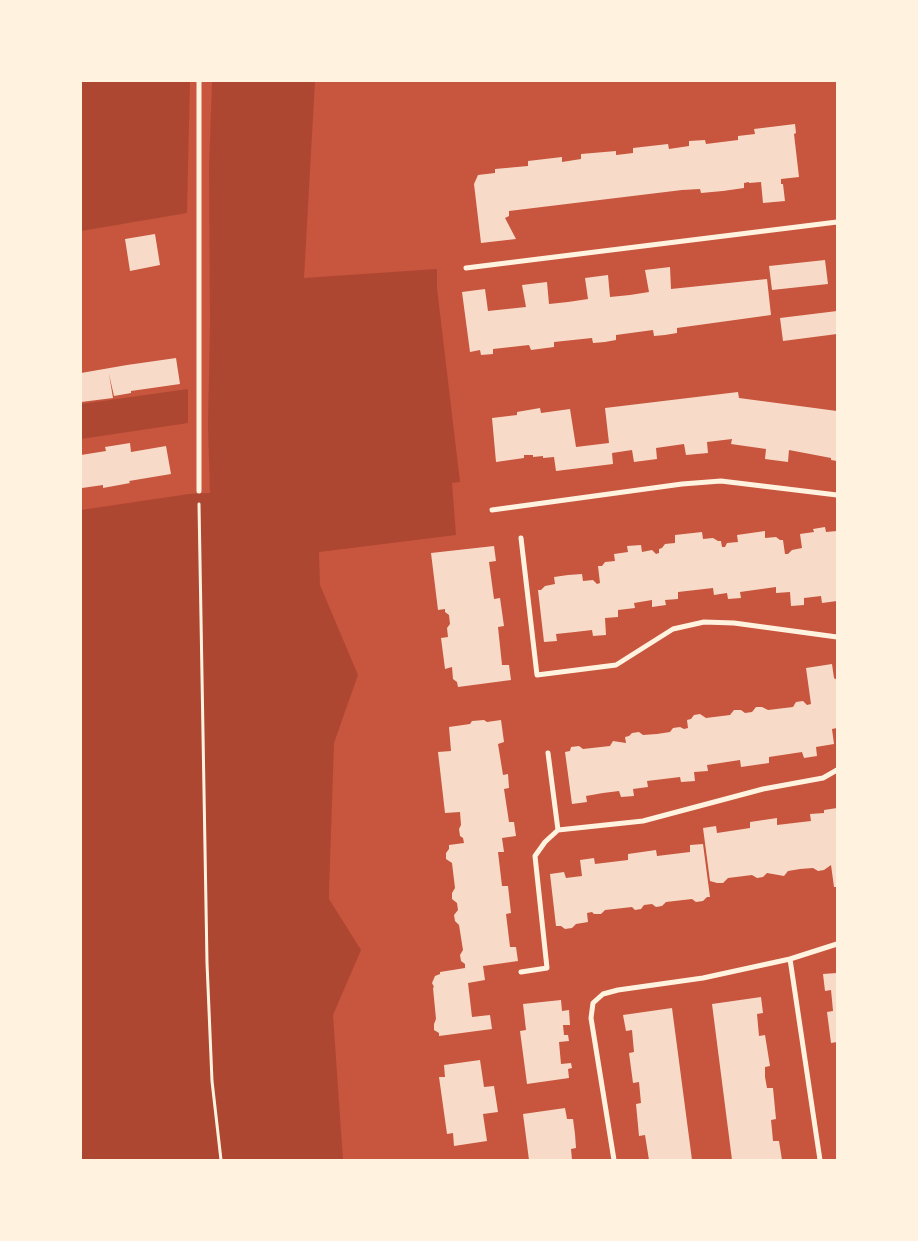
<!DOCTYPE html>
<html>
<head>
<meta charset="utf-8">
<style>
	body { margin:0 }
	#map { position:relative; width:918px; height:1241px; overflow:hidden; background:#c8553d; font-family:"Asap Condensed",sans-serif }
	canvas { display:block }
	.frame { position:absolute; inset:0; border:82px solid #fff3e0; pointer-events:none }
</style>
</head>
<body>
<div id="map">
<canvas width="918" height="1241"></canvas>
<div class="frame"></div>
</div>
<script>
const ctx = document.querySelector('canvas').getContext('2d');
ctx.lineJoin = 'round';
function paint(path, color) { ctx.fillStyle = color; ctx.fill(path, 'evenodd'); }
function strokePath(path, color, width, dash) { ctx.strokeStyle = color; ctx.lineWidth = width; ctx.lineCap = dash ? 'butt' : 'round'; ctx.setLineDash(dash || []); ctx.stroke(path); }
paint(new Path2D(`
	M81,81H190L187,213L81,231Z
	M212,81H315L304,278L437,269V288L460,482L452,483L456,535L319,552L320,585L358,675L334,743L329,891V899L361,950L333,1015L343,1160H81V510L189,494L210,493L208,426L210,323L209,167Z
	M188,389V423L81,439V404Z`), '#ae4732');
paint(new Path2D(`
	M795,124L796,133L794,134L799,177L781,179V184H783L785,201L763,203L761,182L749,183V182L744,183V188L723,191L701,193L700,189L682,190L509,211V216L505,218L516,239L481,243L474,184L478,175L495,173V169L528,166V161L562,157V162L581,159V154L616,151V155L625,154L633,153V148L668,144L669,149L689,146V141L705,140L706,144L738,140V136L755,134L754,129Z
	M155,234L160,265L130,271L125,239Z
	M825,260L828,284L772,290L769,266Z
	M670,267L671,289L767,279L771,315L677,328V333L665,335L654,336L653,330L616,335V340L605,342L593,343L592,338L554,342V347L531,350L529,345L493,349V354L481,355L480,350L470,352L462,292L485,289L488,311L526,307L522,285L547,282L549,304L568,302L588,299L585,278L608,275L610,297L630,295L649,292L645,270Z
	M837,311V334L783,341L780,318Z
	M176,358L180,384L131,391V393L114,396L109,374L113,398L81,402V373L127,365Z
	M738,392L739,398L837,411V461L831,460V458L789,450L788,462L765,459L766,449L731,444L732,439L707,442L708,453L686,455L684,444L656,448L657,459L634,462L632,450L612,453L613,464L556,471L554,457L543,458V456L533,457V455H524V458L496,462L492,418L517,415V412L540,408L541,413L570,409L576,447L609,443L605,408Z
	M130,443L131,452L166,446L171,474L129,481L130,483L103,488V485L82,488L81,455L106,451L105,447Z
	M825,527L826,532L837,531V601L822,603L821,596L804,598V605L791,606L790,592L776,593V587L740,592L741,598L728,599L727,593L714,595L713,588L678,592V599L665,600L666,605L652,607V600L634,603L635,608L618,610V617L605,618L606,635L593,636L592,630L575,632L556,634L557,641L544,642L538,590H541L545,586L555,584L554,577L568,575L582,574L583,581L593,580L597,584L600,583L598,566H602L605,562L615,561L614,554L628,552L627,546L641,545L642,552L652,550L656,554L659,553V549L662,548L665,544L675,543V535L702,532L703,539L713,538L718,541H721L722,547H725L727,543L738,542L737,535L765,531V538L776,537L780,540H783L785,554H788L792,550L802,548L800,534L814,532L813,529Z
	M494,546L496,561L489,562L494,599L500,598L504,626L498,627L502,665H509L511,680L458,687L457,682L453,679L452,667L445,669L441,638L448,637L447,628L450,624L449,615L445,612V609L438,610L431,553Z
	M832,664L834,678L837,680V728L832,729L834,744L816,747L817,756L804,758L802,752L769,757V763L741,767L740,760L707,765L708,771L694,772L695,781L681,782L680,777L647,781L648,787L633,789L634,796L621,797L619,791L603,793L586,796L587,802L572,804L565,752L570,751L571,747L579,746L583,749L610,746L613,741L626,743L625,737L629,736L632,733L639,732L643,735L657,734L670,732L673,728L680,727L684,729L688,728L687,720L691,719L694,715L700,714L706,718L730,715L734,710H741L745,713L752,712L756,707H762L768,710L793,707L796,702L803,701L807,705L811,704L806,668Z
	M484,720L487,722L501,720L504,742L498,744L503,775L508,774L509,788L504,789L509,822H514L516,836L502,838L504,852H498L502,886H508L511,913L506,914L510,947H516L518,961L483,966L485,980L468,983L472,1017L490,1015L492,1029L439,1036V1033L434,1030V1024L436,1019L433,988L434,987L432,983L435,976L440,974V972L465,968V964L461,961L460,955L463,950L459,925L455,921L454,915L458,910L457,903L452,899V893L455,888L452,863L446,859V853L449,849V845L464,843L463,838L460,836L459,829L461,825L460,812L445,813L438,752L451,751L449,727L470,724L472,721Z
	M837,808V887H834L831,865L824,870L818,871L813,868L800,869L788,871L784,876L767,873L763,877L757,878L752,875L728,878L723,883H717L710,881L703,828L716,826L717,833L750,828V822L777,818V825L811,821L810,814L824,813V810Z
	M703,844L710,897H707L703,901L696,902L692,899L666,902L662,906L656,907L652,904L644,905L641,909L635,910L632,907L605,910L601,914H594L592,912L587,913L588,922L576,924L572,928L565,929L561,926H556L550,874L564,872L566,878L582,876L580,860L594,858L595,864L628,860V854L656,850L657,856L690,852V845Z
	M837,973V1042L831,1043L827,1012L833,1011L832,1000L831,990L825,991L823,974Z
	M761,997L763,1013L757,1014L759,1036L765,1035L770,1066L765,1067V1077L767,1088H773L776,1119L771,1120L772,1130L773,1141H779L782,1160H732L712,1004Z
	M561,1000L562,1011L569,1010L570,1025H563L564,1035H568L569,1041L559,1042L561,1064L571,1063L572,1068L568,1069L569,1078L527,1084L520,1031L526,1030L523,1004Z
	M672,1008L692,1160H649L645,1135L639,1136L636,1104L641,1103L639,1082L633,1083L629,1053L634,1052L632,1030L626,1031L623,1015Z
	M480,1060L484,1087L494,1086L498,1112L483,1114L487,1141L454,1146L453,1133L447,1134L439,1077H445L444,1065Z
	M565,1108L567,1119H573L575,1134L576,1148L571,1149L572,1160H529L523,1114Z`), '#f7dbc8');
strokePath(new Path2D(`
	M199,504L207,963L212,1081L221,1160`), '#fff3e0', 3);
strokePath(new Path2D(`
	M199,81V491
	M466,268L837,222
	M492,510L682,484L721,481L837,495
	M521,538L537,675L616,665L673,629L704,622L734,623L837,637
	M548,753L558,830
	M790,959L820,1160
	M521,972L547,968L535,856L545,842L558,830L643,821L763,789L823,778L837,770
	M614,1160L591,1018L593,1003L603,994L618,990L703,978L790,959L837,944`), '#fff3e0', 5);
</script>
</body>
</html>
